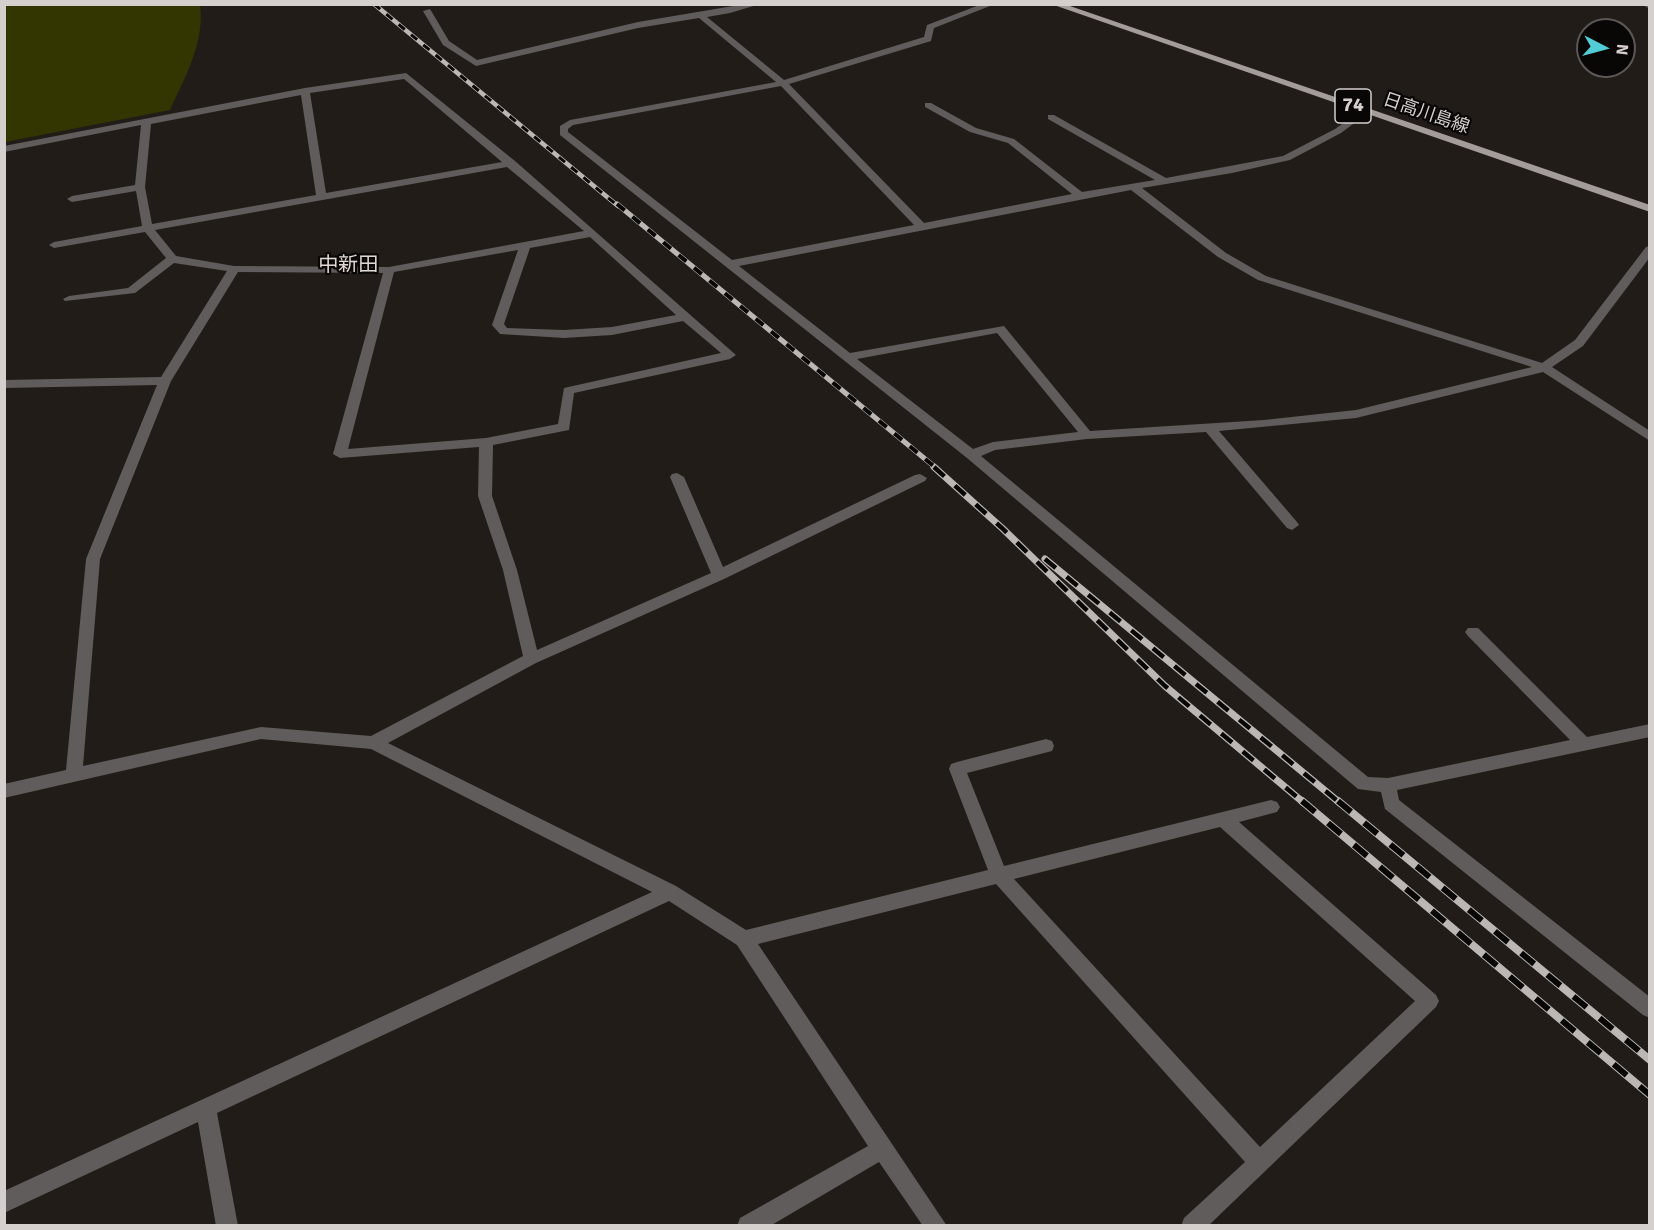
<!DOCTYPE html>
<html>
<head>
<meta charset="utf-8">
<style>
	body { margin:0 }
	#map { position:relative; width:1654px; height:1230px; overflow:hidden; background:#221c18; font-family:Signika,sans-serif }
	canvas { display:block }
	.frame { position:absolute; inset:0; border:6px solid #d5d0ce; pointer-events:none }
	.north { position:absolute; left:1576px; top:18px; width:60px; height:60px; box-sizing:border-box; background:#090706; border:2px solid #5b5756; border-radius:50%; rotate:96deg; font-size:16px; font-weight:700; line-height:24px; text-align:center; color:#d5d0ce }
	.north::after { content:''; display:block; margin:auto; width:21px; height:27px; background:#52ccd6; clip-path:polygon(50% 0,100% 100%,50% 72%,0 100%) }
</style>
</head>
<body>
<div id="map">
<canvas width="1654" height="1230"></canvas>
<div class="frame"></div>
<div class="north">N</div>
</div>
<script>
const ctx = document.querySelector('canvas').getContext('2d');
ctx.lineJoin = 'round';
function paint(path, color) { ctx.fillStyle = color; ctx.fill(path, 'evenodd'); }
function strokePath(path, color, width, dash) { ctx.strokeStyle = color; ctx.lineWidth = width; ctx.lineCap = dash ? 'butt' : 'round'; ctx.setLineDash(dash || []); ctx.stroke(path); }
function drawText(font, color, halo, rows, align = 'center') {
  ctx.font = font + ' Signika,"Noto Sans JP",sans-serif'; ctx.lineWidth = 4.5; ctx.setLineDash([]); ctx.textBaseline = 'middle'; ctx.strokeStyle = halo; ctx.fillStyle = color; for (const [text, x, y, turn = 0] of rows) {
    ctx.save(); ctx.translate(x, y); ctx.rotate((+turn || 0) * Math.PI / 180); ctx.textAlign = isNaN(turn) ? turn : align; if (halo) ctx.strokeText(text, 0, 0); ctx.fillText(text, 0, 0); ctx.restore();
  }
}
paint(new Path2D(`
	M5,4L200,5C205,42 185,77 170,110L5,142Z`), '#333600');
paint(new Path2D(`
	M745,4H760L730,13L707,17L784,80L924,37L927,25L982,4H995L934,28L931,41L789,84L924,223L1072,194L1008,143L970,132L925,107V103H931L976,128L1014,139L1082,192L1155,180L1048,119V115H1054L1166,178L1283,156L1335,129L1366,107L1371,110L1369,112L1341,133L1290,160L1232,173L1142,188L1226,253L1266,276L1542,363L1575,340L1646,247L1650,246V257L1583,346L1552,367L1650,431V441L1543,372L1356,418L1219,431L1297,522L1299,525L1292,530L1287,528L1206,432L1087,439L995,450L981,456L1368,777L1388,778L1570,740L1468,636L1465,632L1468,628H1478L1587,737L1650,724V737L1397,790L1399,800L1650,997V1018L1643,1015L1385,809L1381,792L1358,789L967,458L560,135V126L570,120L776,82L699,18L638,28L476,66L443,45L423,11L430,9L449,41L477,60L638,22ZM781,86L914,225L732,260L568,132V129L573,125ZM1131,190L1218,257L1258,280L1532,367L1356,410L1264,420L1090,431L1004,326L850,353L739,266ZM997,333L1078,432L993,442L973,449L857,359Z
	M1641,4H1650V9Z
	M406,73L515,161L736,355L730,359L574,393L569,430L493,445L492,496L517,570L537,650L711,573L670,477L672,474L677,473L684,477L723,567L915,475L920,474L927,478L925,481L724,579L536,663L388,743L676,886L746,930L988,870L949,769L951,764L957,762L1046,739L1052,741L1054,746L1052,751L967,773L1004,866L1271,800L1277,802L1280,807L1277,812L1239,822L1436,995L1439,1001L1436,1007L1208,1226H1181L1184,1218L1245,1162L996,884L758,944L947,1226H923L879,1162L770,1226H737L740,1218L868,1146L737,945L669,901L217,1113L238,1226H216L198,1122L4,1213V1191L652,892L371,749L261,739L4,798V784L66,770L86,559L157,385L4,388V380L161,377L227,271L174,263L135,293L65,301L63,299L69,296L128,288L166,258L145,232L54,248L49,245L54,242L142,226L136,191L72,202L67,199L72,196L135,185L141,125L4,152V146L305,88ZM404,79L502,162L326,193L310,93ZM301,95L316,195L152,224L145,187L151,124ZM507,167L584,231L389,267L234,266L176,256L155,230ZM590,237L676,315L612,327L564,330L507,328L504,324L530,248ZM518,250L492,325L500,334L564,338L612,335L683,321L721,353L564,388L558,424L486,438L348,449L394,272ZM238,272L383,273L333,454L340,458L479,447L478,496L503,570L523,656L371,736L261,727L83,766L100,559L171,381ZM1220,827L1415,1001L1260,1147L1014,879Z`), '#605c5c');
paint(new Path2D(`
	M1051,4H1064L1650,205V212Z`), '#a49c9b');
const railFar3 = new Path2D(`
	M374,4L618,206`);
const railFar2 = new Path2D(`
	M617,204L936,468`);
const railFar1 = new Path2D(`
	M934,467L1002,528L1165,686L1304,803
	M1045,559L1340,803`);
const rail = new Path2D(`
	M1302,801L1650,1095
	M1338,801L1650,1060`);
strokePath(railFar3, '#bcb7b4', 4.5);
strokePath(railFar2, '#bcb7b4', 5);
strokePath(railFar1, '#bcb7b4', 7);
strokePath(rail, '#bcb7b4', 8);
strokePath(railFar3, '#090706', 3, [8]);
strokePath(railFar2, '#090706', 4, [10]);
strokePath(railFar1, '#090706', 4.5, [14]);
strokePath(rail, '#090706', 6, [17]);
drawText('18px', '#d5d0ce', '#090706', [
	["日高川島線",1426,114,19]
]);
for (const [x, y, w] of [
	[1353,106,36]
]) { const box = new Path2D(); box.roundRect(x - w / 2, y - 17, w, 34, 4.5); ctx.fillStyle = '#090706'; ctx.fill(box); strokePath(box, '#d5d0ce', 1.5); }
drawText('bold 20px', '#d5d0ce', null, [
	["74",1353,106]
]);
drawText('20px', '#e0d7d2', '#090706', [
	["中新田",348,266]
]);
</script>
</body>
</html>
